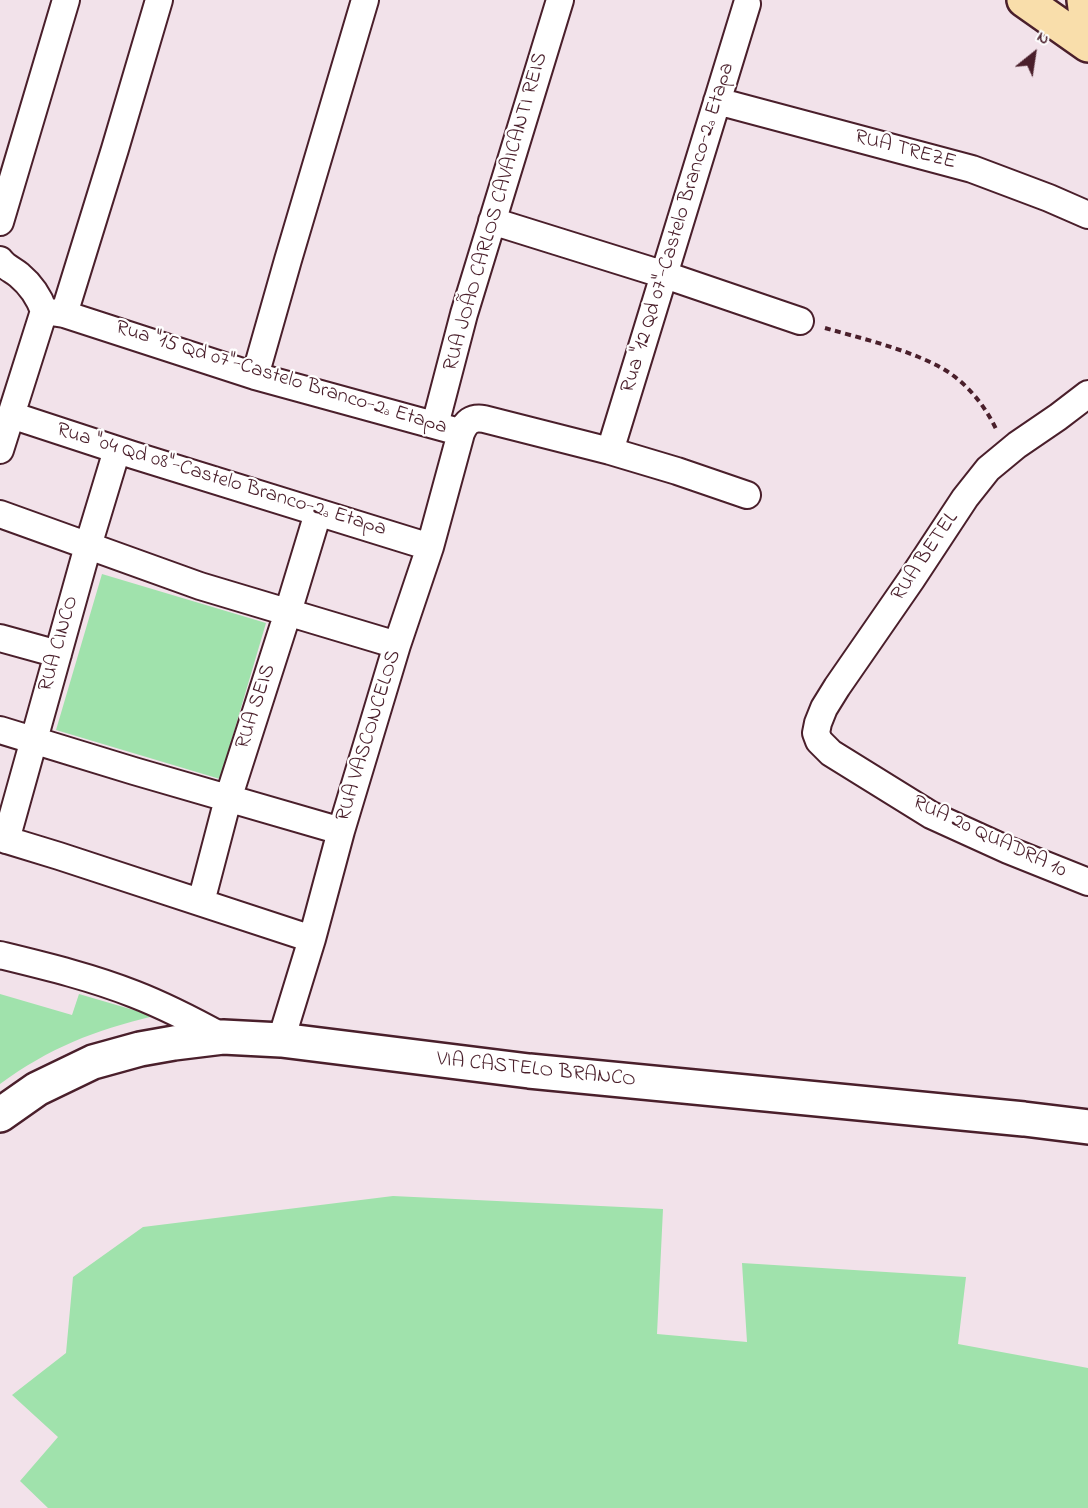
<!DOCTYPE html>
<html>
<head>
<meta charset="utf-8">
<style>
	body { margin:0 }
	#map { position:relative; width:1088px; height:1508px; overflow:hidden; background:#f2e2ea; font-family:"Indie Flower",sans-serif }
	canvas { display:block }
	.north { position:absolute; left:1004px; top:24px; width:60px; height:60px; -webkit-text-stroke:4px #fff; paint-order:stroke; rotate:30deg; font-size:16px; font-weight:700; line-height:24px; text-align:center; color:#4a1f2b }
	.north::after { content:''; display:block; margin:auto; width:21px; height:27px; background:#4a1f2b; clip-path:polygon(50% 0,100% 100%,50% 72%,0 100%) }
</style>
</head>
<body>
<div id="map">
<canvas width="1088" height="1508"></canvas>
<div class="north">N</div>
</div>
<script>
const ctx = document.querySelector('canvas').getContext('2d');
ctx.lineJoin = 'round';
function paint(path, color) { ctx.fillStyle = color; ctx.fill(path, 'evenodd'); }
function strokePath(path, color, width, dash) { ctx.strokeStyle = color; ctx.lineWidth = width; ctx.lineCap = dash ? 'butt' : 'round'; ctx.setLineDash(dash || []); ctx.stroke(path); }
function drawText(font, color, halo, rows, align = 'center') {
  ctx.font = font + ' "Indie Flower",sans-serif'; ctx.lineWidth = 4.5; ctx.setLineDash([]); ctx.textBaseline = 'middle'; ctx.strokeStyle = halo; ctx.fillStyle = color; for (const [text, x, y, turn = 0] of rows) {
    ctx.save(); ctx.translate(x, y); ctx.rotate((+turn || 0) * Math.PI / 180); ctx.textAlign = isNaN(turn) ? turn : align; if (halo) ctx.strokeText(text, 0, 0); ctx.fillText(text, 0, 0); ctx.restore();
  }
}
paint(new Path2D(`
	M102,574L266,623L220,779L56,730Z
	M0,994L72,1015L79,994L154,1016C95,1030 49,1048 0,1084Z
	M393,1196L663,1209L657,1334L747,1342L742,1263L966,1277L958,1344L1088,1368V1508H48L20,1481L58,1437L12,1395L66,1353L73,1277L143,1227Z`), '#a0e2ac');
const street = new Path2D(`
	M717,101L972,169L1049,198L1088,215
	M492,221L665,275L800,321
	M0,222L66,0
	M0,260C5,267 13,270 19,275C31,285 39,297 44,311
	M44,311L64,314L255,376L452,430
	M64,314L115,149L159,0
	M255,376L288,260L365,0
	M1088,394L1058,417L1017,445L988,469L965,498L911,580L837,687L824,708L818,723L816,733L819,741L831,753L931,815L1008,850L1088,882
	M11,415L133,455L430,547
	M435,425L464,314L560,0
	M0,450L44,311
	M610,451L747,4
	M0,514L200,586L397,645
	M0,638L58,654
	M0,730L134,771L341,831
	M0,838L59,856L312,939
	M6,840L88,546L117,450
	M201,902L228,799L288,612L318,513
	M0,955C45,966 91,977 134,994C165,1006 194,1021 223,1037
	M281,1040L312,939L341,831L397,645L430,547L461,433C466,422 471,417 484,419L610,451L677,471L747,495`);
const secondary = new Path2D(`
	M0,1115L37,1089L93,1062L140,1049L174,1043L223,1037L281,1040L529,1071L1024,1119L1088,1127`);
const primary = new Path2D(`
	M1024,0L1088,45
	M1084,0L1085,8L1088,13`);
strokePath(street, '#4a1f2b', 30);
strokePath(secondary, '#4a1f2b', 38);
strokePath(primary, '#4a1f2b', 38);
strokePath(new Path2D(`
	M825,328C860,338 902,348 934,364C962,377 984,403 997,431`), '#4a1f2b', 4, [6, 4.5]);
strokePath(street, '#fff', 26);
strokePath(secondary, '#fff', 33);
strokePath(primary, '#f9deab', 33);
drawText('21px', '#4a1f2b', '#fff', [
	["RUA TREZE",905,151,15],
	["RUA JOÃO CARLOS CAVAICANTI REIS",497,212,-74],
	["Rua \"12 Qd 07\"-Castelo Branco-2ª Etapa",679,228,-73],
	["Rua \"15 Qd 07\"-Castelo Branco-2ª Etapa",281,379,17],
	["Rua \"04 Qd 08\"-Castelo Branco-2ª Etapa",221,481,17],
	["RUA BETEL",926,557,-56],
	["RUA CINCO",60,644,-74],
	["RUA SEIS",257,707,-72],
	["RUA VASCONCELOS",370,736,-73],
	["RUA 20 QUADRA 10",989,838,25],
	["VIA CASTELO BRANCO",536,1071,6]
]);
</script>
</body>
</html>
